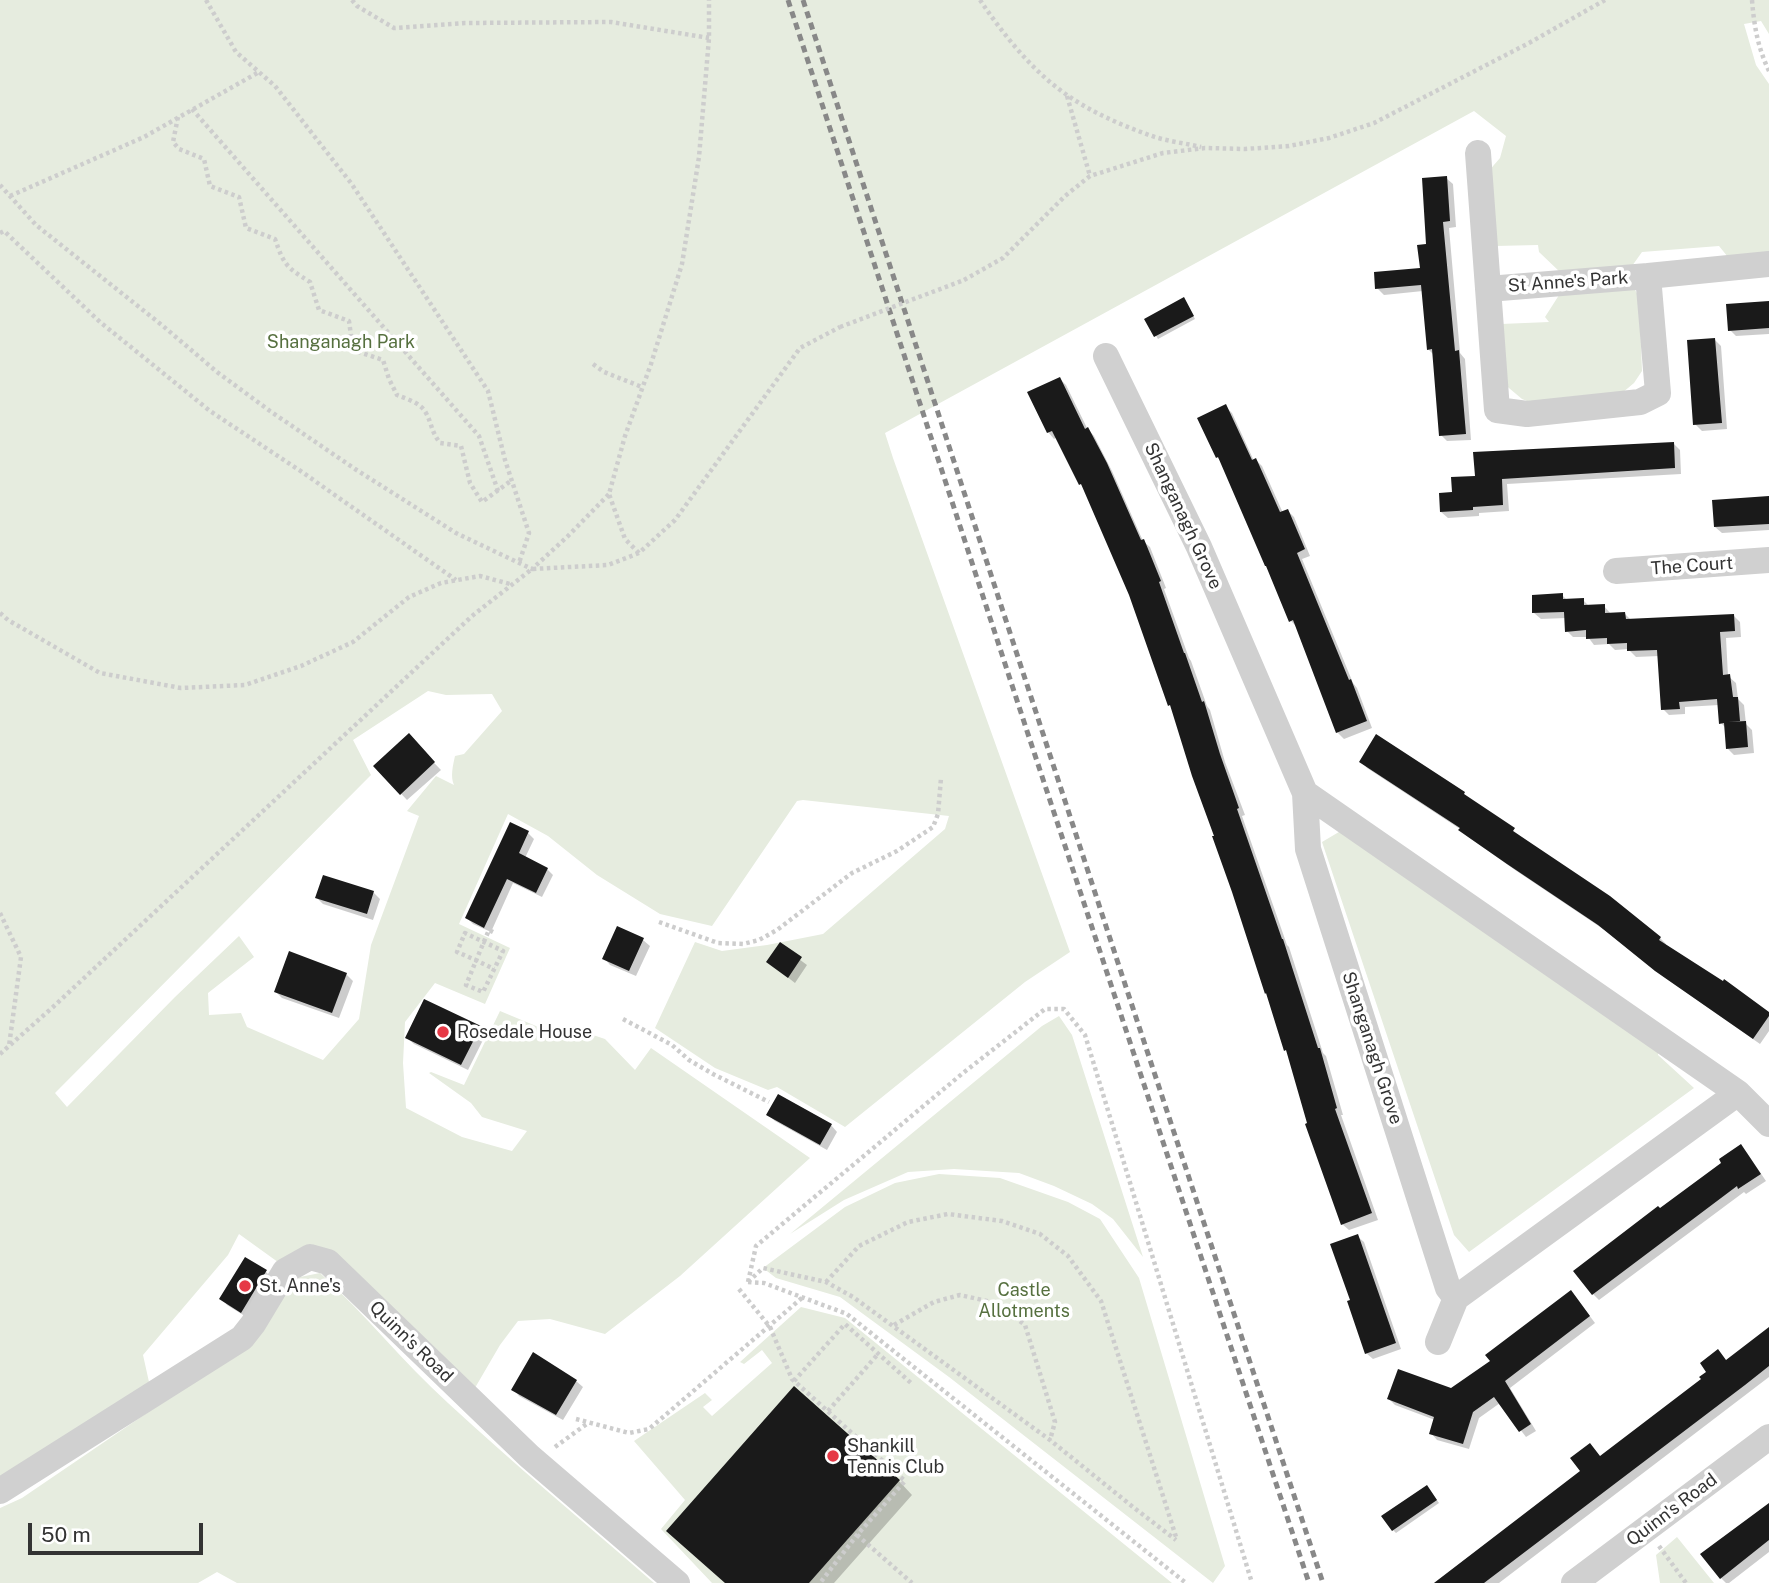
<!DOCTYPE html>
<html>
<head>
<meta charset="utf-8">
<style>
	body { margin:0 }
	#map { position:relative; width:1769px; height:1583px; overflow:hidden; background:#fff; font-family:"Public Sans",sans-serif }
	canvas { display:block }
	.scale { position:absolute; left:28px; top:1523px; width:175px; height:32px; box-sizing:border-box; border:4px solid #333; border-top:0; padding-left:9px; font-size:21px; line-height:24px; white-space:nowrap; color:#333; -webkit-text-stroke:5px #fff; paint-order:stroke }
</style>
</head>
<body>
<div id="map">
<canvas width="1769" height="1583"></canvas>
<div class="scale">50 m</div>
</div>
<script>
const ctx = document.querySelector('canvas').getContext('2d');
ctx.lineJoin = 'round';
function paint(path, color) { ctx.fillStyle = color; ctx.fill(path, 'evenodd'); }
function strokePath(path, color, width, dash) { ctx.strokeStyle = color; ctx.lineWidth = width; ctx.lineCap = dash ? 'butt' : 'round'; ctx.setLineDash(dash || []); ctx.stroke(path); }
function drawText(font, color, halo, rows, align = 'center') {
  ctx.font = font + ' "Public Sans",sans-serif'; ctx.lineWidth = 7; ctx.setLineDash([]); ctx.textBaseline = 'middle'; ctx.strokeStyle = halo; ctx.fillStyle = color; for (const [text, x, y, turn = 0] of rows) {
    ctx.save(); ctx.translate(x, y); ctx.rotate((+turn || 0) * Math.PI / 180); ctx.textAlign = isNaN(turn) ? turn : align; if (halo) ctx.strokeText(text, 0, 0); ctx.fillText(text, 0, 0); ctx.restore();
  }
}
paint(new Path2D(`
	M0,0H1769V34L1761,21L1744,24L1756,65L1769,84V258L1732,262L1719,246L1642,252L1632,266L1561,273L1539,252L1538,245L1495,246L1487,173L1500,158L1506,136L1474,111L885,433L893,458L1070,952L1025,982L845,1127L777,1087L768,1090L715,1068L655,1028L695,942L722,951L767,945L823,934L945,829L949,816L803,800L797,801L712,926L660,914L597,875L548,836L508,814L459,924L510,948L485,1004L435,983L405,1022L403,1063L406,1108L462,1137L512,1151L527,1131L482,1117L471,1103L429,1073L431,1072L464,1085L500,1011L560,1036L566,1026L605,1039L635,1070L651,1048L810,1158L680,1276L605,1334L550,1319L518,1321L500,1345L472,1393L337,1260L282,1265L239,1234L228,1255L143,1355L149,1382L0,1480ZM428,691L446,695L492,694L502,711L464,754L455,756C453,765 450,777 454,785L436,776L407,811L419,816L371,945L359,1019L323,1060L247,1027L241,1013L209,1015L208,993L254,957L239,936L175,997L67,1107L55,1093L371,775L353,740Z
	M1628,287L1635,290L1639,297L1642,371L1634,383L1622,393L1532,403L1522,399L1503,383L1501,324L1549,322L1545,317L1561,292Z
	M1344,829L1659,1048L1658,1055L1694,1088L1469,1252L1454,1235L1322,842Z
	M1059,1016L1072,1035L1143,1257L1113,1219L1092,1204L1054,1186L1019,1173L954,1169L908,1172L844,1200L790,1234L1042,1026Z
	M939,1174L1000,1178L1068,1202L1100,1219L1139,1278L1225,1566L1213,1583L949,1377L840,1297L776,1278L763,1268L845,1207L895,1183Z
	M320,1273C365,1314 403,1362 448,1403C515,1465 585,1523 654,1583H237L217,1572L198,1583H0V1508L22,1498L257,1338L288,1290L300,1277Z
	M801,1307L845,1318L1172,1583H712L661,1529L685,1500L634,1441L705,1393L712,1400L703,1407L712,1416L772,1363L762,1350L744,1364L740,1362Z
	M1677,1537L1714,1583H1660L1656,1555Z`), '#e6ecdf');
paint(new Path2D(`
	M1446,178L1453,184L1456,227L1449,228L1460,353L1465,359L1471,440L1447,441L1441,435L1434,355L1428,349L1423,291L1384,295L1377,288L1422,269Z
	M1186,302L1195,319L1158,339L1146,319Z
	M1769,302V334L1736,336L1730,330Z
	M1715,340L1721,346L1727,429L1702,431L1695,424Z
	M1060,379L1066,385L1087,428L1094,436L1112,471L1143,541L1150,547L1166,588L1164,589L1189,658L1191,661L1207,706L1210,710L1225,762L1245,815L1242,816L1287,945L1289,947L1323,1053L1326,1056L1343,1115H1341L1378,1220L1349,1230L1342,1224L1289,1053L1286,1050L1173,708L1131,594L1085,489L1081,484L1057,437L1054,439L1048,432Z
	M1225,406L1232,413L1254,461L1256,460L1262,466L1283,513L1288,511L1294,517L1310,556L1302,559L1353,683L1357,688L1372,728L1344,739L1337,732L1298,628L1291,621L1221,461L1217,457Z
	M1673,443L1680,450L1681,474L1507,484L1509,511L1479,513V516L1448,518L1441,512L1454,493L1477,478Z
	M1769,498V530L1722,533L1715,527Z
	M1562,595L1568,601L1583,600L1590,607L1604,606L1611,614L1624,613L1632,621L1734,616L1740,622L1741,637L1726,638L1728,676L1736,683L1738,699L1744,705L1746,724L1752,730L1754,753L1734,755L1728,749L1726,728L1721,723L1719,705L1685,707V714L1669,715L1663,709L1659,656L1636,657L1628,649L1615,650L1609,644L1594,645L1588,637H1573L1567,631L1566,618L1541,619L1534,613Z
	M408,736L441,770L407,800L375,766Z
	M1377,737L1464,794L1471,800L1660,938L1666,944L1665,946L1769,1014V1031L1760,1044L1664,977L1606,931L1515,870L1467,836L1460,829L1367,768L1361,761Z
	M510,825L528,833L534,839L525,858L547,869L553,875L542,897L513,883L491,932L473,924L467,918Z
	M373,892L380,899L373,920L323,904L317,898Z
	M617,928L643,940L650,946L636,976L610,965L604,958Z
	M780,945L807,965L795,983L768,962Z
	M346,974L353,981L339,1018L282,998L276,992Z
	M479,1027L486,1034L468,1070L414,1044L407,1038Z
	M768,1115L831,1125L837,1132L827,1150L775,1121Z
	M1741,1147L1747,1153L1766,1181L1746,1194L1744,1192L1599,1300L1593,1294L1660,1210L1723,1163Z
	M1357,1236L1364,1242L1401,1349L1373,1359L1366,1353L1352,1301Z
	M266,1272L272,1278L248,1318L227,1305L221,1298Z
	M1577,1299L1595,1323L1510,1388L1536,1431L1526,1437L1500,1403L1479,1418L1469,1449L1437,1440L1431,1433L1435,1420L1395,1405L1389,1399L1452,1390Z
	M1769,1330V1377L1499,1583H1434Z
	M576,1381L583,1387L563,1420L519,1396L513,1389Z
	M899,1481L912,1495L834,1583H726Z
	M1430,1490L1439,1503L1396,1533L1393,1530Z
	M1769,1504V1552L1729,1583H1726L1721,1578Z`), '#0003');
paint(new Path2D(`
	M1447,176L1450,221L1443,222L1455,351L1459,350L1466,434L1439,436L1432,349L1427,350L1421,285L1375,289L1374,272L1420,268L1417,245L1426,244L1422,178Z
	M1184,297L1194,316L1154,337L1144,319Z
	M1769,301V328L1728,331L1726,304Z
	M1715,338L1722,423L1693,425L1687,340Z
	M1060,377L1085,429L1088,427L1107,463L1141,540L1144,539L1161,581L1159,582L1184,653H1185L1202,702L1204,701L1220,754L1239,808L1237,809L1282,939H1283L1318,1048H1320L1337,1108L1335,1109L1372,1213L1341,1225L1305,1124L1307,1123L1286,1050L1284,1051L1266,993L1265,994L1232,892L1212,836H1214L1192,776L1170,705L1168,706L1129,595L1081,484L1079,485L1052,431L1047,433L1027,392Z
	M1226,404L1252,460L1256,458L1280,512L1288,509L1305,549L1297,553L1349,680L1351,679L1367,721L1336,733L1293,620L1289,622L1266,566H1265L1218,457L1216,458L1197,418Z
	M1674,442L1675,468L1502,479L1503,505L1473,507V510L1440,512L1439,493L1452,492L1451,477L1475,476L1473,452Z
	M1769,496V524L1714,527L1712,500Z
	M1563,593V599L1584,598V605L1605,604V613L1625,612L1626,619L1734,614L1735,631L1720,632L1723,675L1730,674L1733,697H1738L1740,721L1728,722L1746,721L1748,747L1726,749L1724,723L1719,724L1717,699L1679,702L1680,709L1661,710L1657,650L1627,651V643L1607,644V638L1586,639V630L1565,632L1564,612L1532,613V595Z
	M409,733L435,762L400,795L373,766Z
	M1376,734L1465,792L1464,794L1515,828L1513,831L1610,896L1661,937L1659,940L1723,981L1724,979L1769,1012V1016L1753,1039L1655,971L1598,925L1507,864L1458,830L1460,828L1359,762Z
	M510,822L529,831L519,853L548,868L536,893L507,879L484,928L465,918Z
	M323,875L374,891L367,914L315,898Z
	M617,926L644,938L629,971L602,959Z
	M780,942L802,957L788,978L766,962Z
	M289,951L347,973L332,1013L274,992Z
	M424,999L481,1026L461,1065L405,1038Z
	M778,1094L832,1124L820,1145L766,1115Z
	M1741,1144L1761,1174L1738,1189L1737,1186L1592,1295L1573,1271L1658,1206L1660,1208L1721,1163L1719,1159Z
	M1358,1234L1396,1343L1365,1354L1347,1301L1350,1300L1330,1244Z
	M245,1257L267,1270L241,1313L219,1299Z
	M1571,1290L1590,1316L1505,1381L1531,1424L1519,1432L1494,1397L1473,1412L1463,1444L1429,1434L1434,1417L1387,1399L1398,1369L1451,1388L1490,1361L1485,1355Z
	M1769,1327V1366L1745,1385L1484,1583H1434L1580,1471L1570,1458L1590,1443L1600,1456L1701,1379L1699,1377L1706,1372L1700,1363L1718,1349L1726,1360Z
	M533,1352L577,1380L556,1415L511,1390Z
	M794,1386L900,1480L809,1583H725L666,1531Z
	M1427,1485L1437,1500L1392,1531L1381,1516Z
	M1769,1503V1540L1720,1579L1700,1554Z`), '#1a1a1a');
strokePath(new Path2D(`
	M206,0L236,52L275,86L351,183L488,391L505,460L529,533L519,563
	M352,0L357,6L394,28L465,23L611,22L709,38
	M980,0C1003,34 1032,71 1067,95C1091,112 1121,125 1149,135C1165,141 1184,143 1201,147
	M1752,0C1754,26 1758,48 1769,71
	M1067,96L1090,176
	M192,109L479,436L498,491
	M178,117L173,142L179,149L204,159L210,186L239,197L246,228L275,239C284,265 286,267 310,282L319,310L349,321L353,350L383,360L389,379L397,395C407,399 421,403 426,413C432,424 431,431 440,443L461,446L470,483L482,502L512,480
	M0,185L36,225L163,326L217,372L270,411L355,469L456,533L532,569L568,536L609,494
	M10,196L144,137L259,72
	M0,233L4,231L100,322L210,411L302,472L456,580
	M964,280L1003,258L1065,196L1090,176L1163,153L1205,148L1245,149L1289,146L1329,138L1374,123L1529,43L1605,0
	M593,364L604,372L642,387
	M639,553L625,539L609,494L625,436L651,364L682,264L699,157L709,38V0
	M0,613L8,620L100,673L181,688L245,685L301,666L353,642L409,597L441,583L480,576L510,584
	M0,913L21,957L9,1046
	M659,922L718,943L743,944L759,940L777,930L852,873L897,851L933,827L938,814L941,778
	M493,932L489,930C481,948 474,966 466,985L483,992L503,951L465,933L457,952C469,957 482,963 494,969
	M623,1019L672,1045L689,1060L713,1074L769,1102
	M0,1054L53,1007L472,616L532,569L608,565L639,553L675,520L800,348L840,327
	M748,1282L756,1246L963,1073L1045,1009H1064L1085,1035L1252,1583
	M748,1282L764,1283L847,1314L1186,1583
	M748,1282L763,1268L826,1282L853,1297L1050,1440L1133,1507L1176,1540
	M826,1282L859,1246L908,1222L948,1214L1002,1221L1040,1234L1068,1256L1101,1301L1177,1540
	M739,1289L770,1327L792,1379L905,1481L857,1535L820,1583
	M894,1325L934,1302L960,1295L996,1303L1025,1325L1055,1422L1050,1440
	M794,1381L845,1324L911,1383
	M828,1411L878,1354
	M576,1419L629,1433L649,1429L803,1297
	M555,1447L588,1423
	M857,1535L912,1583
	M1659,1546L1686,1583`), '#cdcdcd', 4.5, [3.5, 3.5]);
strokePath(new Path2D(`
	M1478,153L1497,410L1527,414L1640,402L1658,393L1648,276
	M1488,289L1648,276L1769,264
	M1106,356L1199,547L1305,793L1738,1093L1769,1124
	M1616,571L1769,560
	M1305,793L1308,849L1448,1288L1456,1298L1738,1093
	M1438,1342L1456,1298
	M0,1491L242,1338L253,1324L285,1271L310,1257L328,1262L529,1456L677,1583
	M1574,1583L1769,1437`), '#d0d0d0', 26);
strokePath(new Path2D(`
	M788,0L1027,731L1309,1583
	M803,0L1119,966L1323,1583`), '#888', 5, [7, 5]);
strokePath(new Path2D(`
	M840,327L964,280`), '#cdcdcd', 4.5, [3.5, 3.5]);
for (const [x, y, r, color] of [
	[443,1032,7,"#e63946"],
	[245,1286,7,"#e63946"],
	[833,1456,7,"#e63946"]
]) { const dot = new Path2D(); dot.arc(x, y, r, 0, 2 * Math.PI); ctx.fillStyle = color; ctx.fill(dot); strokePath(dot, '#fff', 2.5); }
drawText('18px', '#333', '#fff', [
	["St Anne's Park",1568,282,-4],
	["Shanganagh Grove",1183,516,65],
	["The Court",1692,566,-4],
	["Shanganagh Grove",1372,1048,72],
	["Quinn's Road",411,1342,44],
	["Quinn's Road",1672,1510,-37]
]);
drawText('18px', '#56703f', '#fff', [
	["Shanganagh Park",341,342],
	["Castle",1024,1290],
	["Allotments",1024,1311]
]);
drawText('18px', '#333', '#fff', [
	["Rosedale House",457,1032],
	["St. Anne's",259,1286],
	["Shankill",847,1446],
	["Tennis Club",847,1467]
], 'left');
</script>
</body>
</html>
